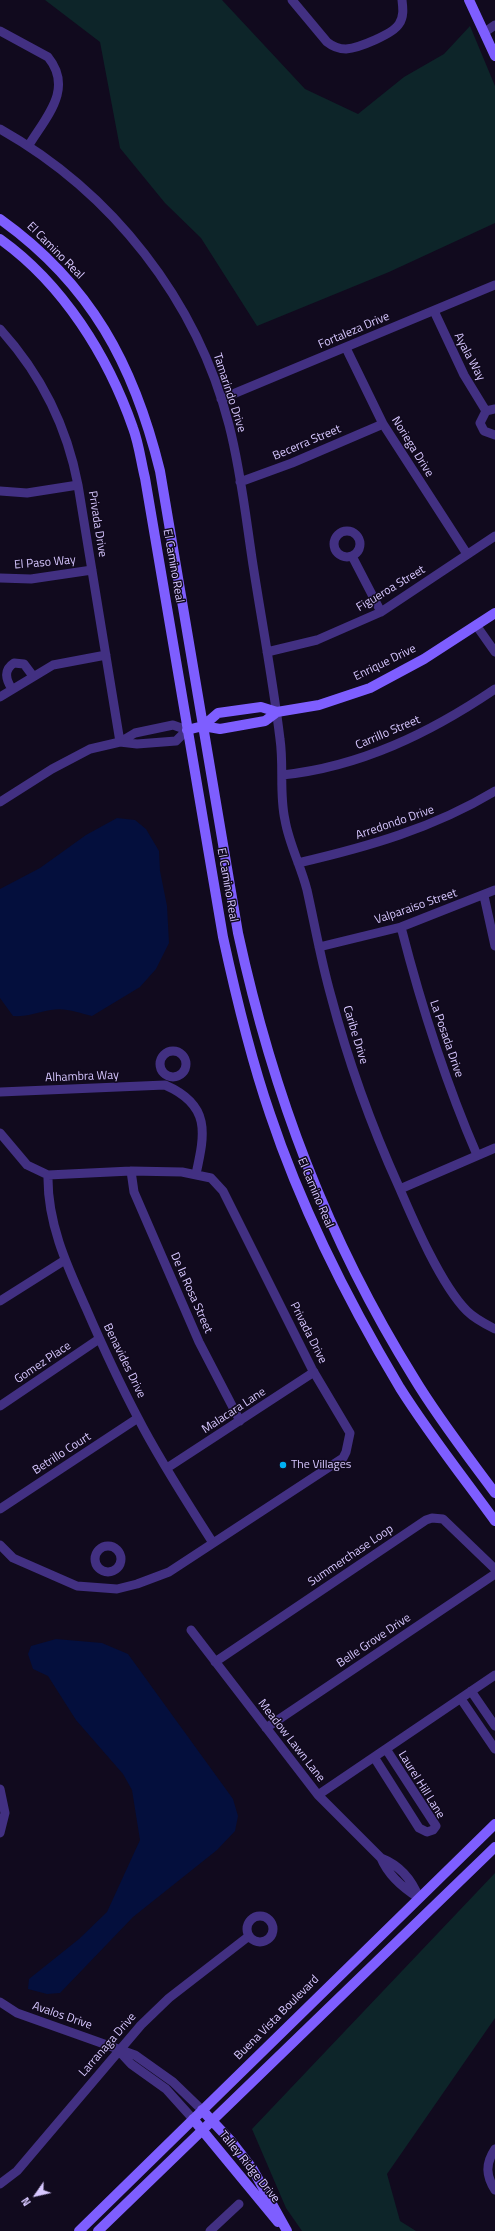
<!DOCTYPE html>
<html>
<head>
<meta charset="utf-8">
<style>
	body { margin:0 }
	#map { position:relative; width:495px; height:2231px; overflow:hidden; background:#110a1e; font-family:"Titillium Web",sans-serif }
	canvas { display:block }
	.north { position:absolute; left:16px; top:2175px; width:40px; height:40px; -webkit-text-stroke:3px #110a1e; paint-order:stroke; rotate:236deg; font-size:11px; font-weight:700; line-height:16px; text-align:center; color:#d7c7ff }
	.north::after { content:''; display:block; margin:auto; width:14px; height:18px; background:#d7c7ff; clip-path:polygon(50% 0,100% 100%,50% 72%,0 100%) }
</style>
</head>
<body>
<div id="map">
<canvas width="495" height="2231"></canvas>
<div class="north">N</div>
</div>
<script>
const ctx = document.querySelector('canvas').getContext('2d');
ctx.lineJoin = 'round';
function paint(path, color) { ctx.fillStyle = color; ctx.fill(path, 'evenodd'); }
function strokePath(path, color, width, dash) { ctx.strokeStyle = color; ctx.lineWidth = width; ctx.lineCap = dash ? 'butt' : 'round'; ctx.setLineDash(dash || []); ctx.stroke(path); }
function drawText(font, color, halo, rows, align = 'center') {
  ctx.font = font + ' "Titillium Web",sans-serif'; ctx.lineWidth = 3; ctx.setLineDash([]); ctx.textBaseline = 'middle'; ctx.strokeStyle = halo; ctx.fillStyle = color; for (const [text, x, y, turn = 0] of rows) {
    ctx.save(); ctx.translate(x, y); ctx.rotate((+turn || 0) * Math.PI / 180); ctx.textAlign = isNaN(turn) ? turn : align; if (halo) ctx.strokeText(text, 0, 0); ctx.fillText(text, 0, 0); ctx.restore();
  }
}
paint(new Path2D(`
	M45,0H222L305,89L358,114L404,77L444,54L470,26L495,86V223L389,272L257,326L201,238L165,203L120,148L100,42Z
	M495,1873V2018L387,2174L400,2221L416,2231H302L286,2208L252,2129Z`), '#0d2529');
paint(new Path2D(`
	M117,818L135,820L146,829L159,851L160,871L167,906L169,943L156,969L140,987L92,1016C79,1013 65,1007 51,1010C38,1012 27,1017 13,1016L0,998V889L40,868L86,835Z
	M56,1639L102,1643L128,1654L233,1799L238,1816L235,1831L217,1850L133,1917L60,1993L47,1994L28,1989L29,1979L79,1939L107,1912L140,1840L132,1790L123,1774L76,1720L48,1676L33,1669L28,1654L31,1646Z`), '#040f3d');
strokePath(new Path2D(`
	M292,0L327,42C332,46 339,49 346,49C359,48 393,34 399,24C404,17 403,8 402,0
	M0,31L48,57C74,89 46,117 29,145
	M485,32L495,25
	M0,129C112,192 197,300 229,425C241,471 246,519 253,565C262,623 273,681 280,739C284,766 279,793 285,820C289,844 301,866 307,890C315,926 321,961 331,996C348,1061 371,1125 399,1187C414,1222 441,1285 467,1311C475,1319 485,1324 495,1329
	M434,311L464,375L486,411
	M0,329C40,373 67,427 78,485L120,742
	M346,348L383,424L467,554
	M221,399L495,285
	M495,409L486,411L480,423L484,431L495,435
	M240,482L292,463L383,424
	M0,491L27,493L78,485
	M334 544a13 13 0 1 1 26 0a13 13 0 1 1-26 0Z
	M352,556L381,612
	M0,578L31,579L92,570
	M476,625L495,652
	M267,652L317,640L381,612L495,536
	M12,689C6,680 3,670 14,663L24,664L33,676
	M0,697L53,665L106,655
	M282,775C360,767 430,733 495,689
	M0,802L52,769L90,749L120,742L135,733L173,725L187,730L176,741L137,744L120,742
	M298,863C367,847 434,828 495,791
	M484,896L495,946
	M401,927C421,1005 445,1081 477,1155
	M319,947L401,927L495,890
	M160 1064a13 13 0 1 1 26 0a13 13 0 1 1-26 0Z
	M0,1092L165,1085C211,1105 205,1133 196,1174
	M0,1133L27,1165L48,1175L131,1171L182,1172L211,1178L223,1191L312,1369L350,1433L346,1452L343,1458L169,1572L137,1584L117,1589L77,1586L13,1558L0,1545
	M131,1171L134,1192L199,1342L240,1421
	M48,1175C47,1223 67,1266 86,1308C102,1345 119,1382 138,1418C160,1461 187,1502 213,1543
	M400,1189L495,1148
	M0,1301L65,1260
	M0,1406L99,1339
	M167,1468L314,1372
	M0,1509L138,1418
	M95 1559a13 13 0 1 1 26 0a13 13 0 1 1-26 0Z
	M191,1630L318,1795L381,1858C388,1875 403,1888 419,1898
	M215,1662L426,1520L432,1518L443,1519L495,1569
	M471,1691L495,1726
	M461,1699L495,1749
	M266,1728L495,1574
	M374,1757L419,1828L427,1832L433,1830L436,1826L386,1749
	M0,1789L5,1813L0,1833
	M318,1795L495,1675
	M381,1858C399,1865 412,1880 419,1898
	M247 1929a13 13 0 1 1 26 0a13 13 0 1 1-26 0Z
	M0,2002L17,2013L135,2055L173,2082L202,2110
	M119,2051L131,2064L166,2089L193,2119
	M495,2149C485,2164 486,2176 495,2190
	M0,2184L17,2171L141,2025L169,1998L249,1936
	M210,2231L239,2204`), '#423082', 9);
strokePath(new Path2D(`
	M469,0L495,56
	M0,219C91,284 134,365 160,471L238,933C273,1094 327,1238 414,1378C438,1418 467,1455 495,1493
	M0,239C63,284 108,356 133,428C139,444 141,462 145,478L223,937C236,997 250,1056 270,1114C302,1210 348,1301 400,1388C429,1434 463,1477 495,1521
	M203,726L218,713L261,707L277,712
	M187,730L203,726L220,729L265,721L277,712L319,705L370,688L424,659L495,613
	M202,2110L231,2141L252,2168L287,2231
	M193,2119L278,2222
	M79,2231L495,1824
	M98,2231L495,1847`), '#7e5eff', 10);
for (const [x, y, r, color] of [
	[283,1465,4,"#00b0f2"]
]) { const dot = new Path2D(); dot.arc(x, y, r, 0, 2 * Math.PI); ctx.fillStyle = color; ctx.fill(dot); strokePath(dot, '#110a1e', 1.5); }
drawText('12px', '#d7c7ff', '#110a1e', [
	["El Camino Real",55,251,45],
	["Fortaleza Drive",354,331,-23],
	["Ayala Way",469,357,62],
	["Tamarindo Drive",229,393,72],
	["Becerra Street",307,443,-23],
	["Noriega Drive",412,447,58],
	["Privada Drive",97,524,81],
	["El Paso Way",45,563,-5],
	["El Camino Real",173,566,80],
	["Figueroa Street",391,589,-31],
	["Enrique Drive",385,663,-26],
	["Carrillo Street",388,733,-23],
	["Arredondo Drive",395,823,-19],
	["El Camino Real",227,885,80],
	["Valparaiso Street",416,907,-19],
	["Caribe Drive",355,1035,73],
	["La Posada Drive",446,1039,71],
	["Alhambra Way",82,1077,-2],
	["El Camino Real",315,1193,67],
	["De la Rosa Street",191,1293,66],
	["Privada Drive",308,1333,63],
	["Benavides Drive",124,1361,64],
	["Gomez Place",43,1363,-34],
	["Malacara Lane",234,1411,-33],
	["Betrillo Court",62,1454,-33],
	["Summerchase Loop",351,1556,-34],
	["Belle Grove Drive",374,1641,-34],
	["Meadow Lawn Lane",291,1741,52],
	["Laurel Hill Lane",421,1785,58],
	["Avalos Drive",62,2016,19],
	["Buena Vista Boulevard",277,2018,-45],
	["Larranaga Drive",108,2045,-49],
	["Talley Ridge Drive",249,2167,51]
]);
drawText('12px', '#d7c7ff', '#110a1e', [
	["The Villages",291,1465]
], 'left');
</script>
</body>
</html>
